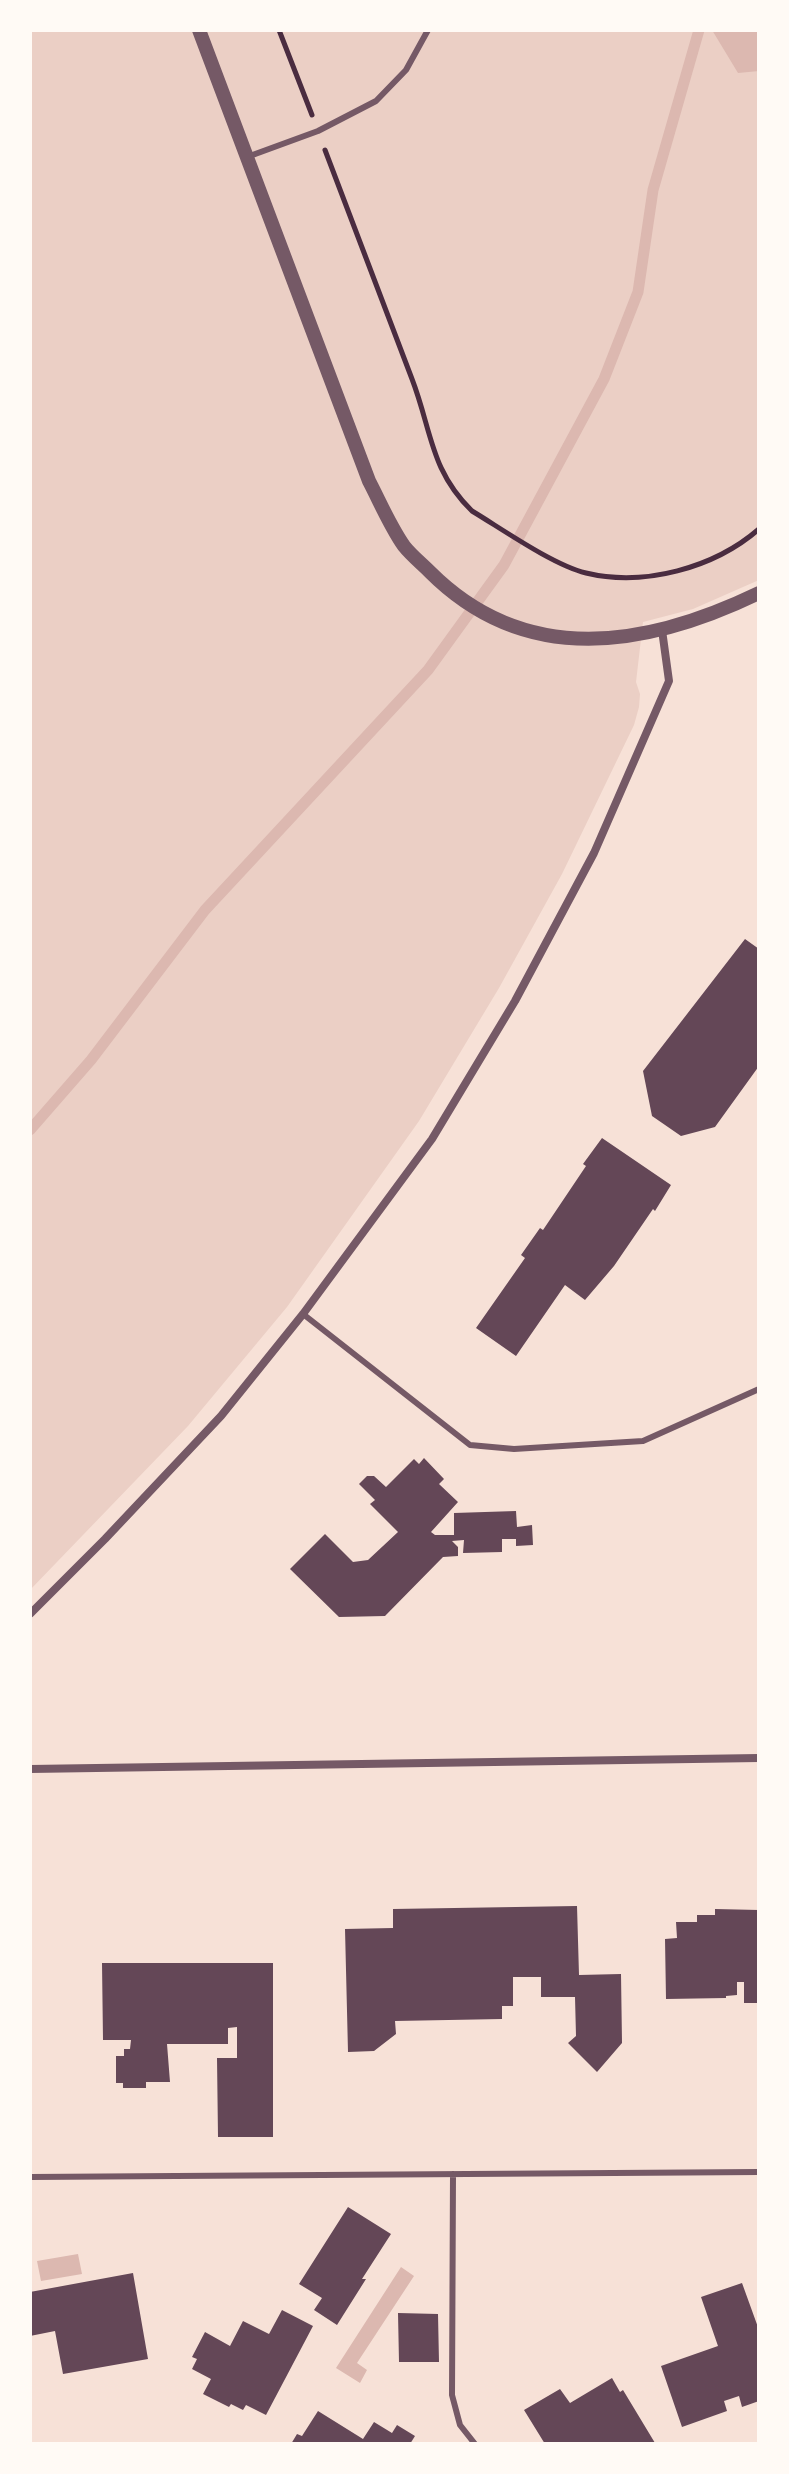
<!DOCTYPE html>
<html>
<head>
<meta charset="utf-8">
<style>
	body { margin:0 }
	#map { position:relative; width:789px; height:2474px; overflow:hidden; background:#f7e1d7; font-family:Helvetica,sans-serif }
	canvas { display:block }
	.frame { position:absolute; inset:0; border:32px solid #fffaf5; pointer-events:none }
</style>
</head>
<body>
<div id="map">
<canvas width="789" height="2474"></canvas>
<div class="frame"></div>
</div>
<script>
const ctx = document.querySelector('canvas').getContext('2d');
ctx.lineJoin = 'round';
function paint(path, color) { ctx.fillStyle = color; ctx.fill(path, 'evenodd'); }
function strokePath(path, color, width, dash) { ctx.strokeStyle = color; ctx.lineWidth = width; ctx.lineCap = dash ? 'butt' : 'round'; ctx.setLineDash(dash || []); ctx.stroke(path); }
paint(new Path2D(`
	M30,30H759V580L693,609L643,622L636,682L640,694L639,707L634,725L562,874L499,988L419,1121L287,1307L188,1426L30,1590Z`), '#ebcfc5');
paint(new Path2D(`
	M712,30H759V71L738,73Z
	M78,2254L82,2274L41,2281L37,2261Z
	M401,2267L414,2276L357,2363L367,2370L360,2383L336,2368Z`), '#dcb8b0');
strokePath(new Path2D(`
	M30,1130L91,1060L205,910L428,670L504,565L604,379L638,292L653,190L699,30`), '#dcb8b0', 11);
paint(new Path2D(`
	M745,939L759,949V1066L715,1127L681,1136L652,1116L643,1071Z
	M602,1138L671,1185L655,1211L653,1209L614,1266L585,1300L565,1285L516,1356L476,1328L525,1258L521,1255L540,1228L543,1230L586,1166L583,1164Z
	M424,1458L444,1479L439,1484L458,1502L431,1532L435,1535H454V1513L516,1511L517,1527L532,1525L533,1545L516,1546V1539H502V1552L463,1553L464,1540L452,1541L458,1547V1556L443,1557L385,1616L339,1617L290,1569L325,1534L353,1562L368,1560L398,1532L370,1504L375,1500L359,1484L367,1476H374L386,1487L414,1459L419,1464Z
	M577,1906L579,1975L621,1974L622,2043L597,2072L568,2043L576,2036L575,1997H541V1977H513V2006H502V2019L395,2021L396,2034L374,2051L348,2052L345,1929L393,1928V1909Z
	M715,1909L759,1910V2003H744V1982H737V1995L726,1996V1998L666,1999L665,1939L677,1938L676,1922H697V1915H715Z
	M102,1963H273V2137H218L217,2058H237V2027L228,2028V2044H167L170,2082H146V2088H123V2083H116V2056H124V2049H130L131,2040H103Z
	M348,2207L391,2234L362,2279H366L337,2325L314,2310L322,2298L299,2284Z
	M133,2273L148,2359L63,2374L55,2331L30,2336V2292Z
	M742,2283L759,2330V2401L742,2407L739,2396L724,2401L727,2411L682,2427L661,2366L718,2346L701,2297Z
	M282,2310L313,2326L266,2415L246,2405L243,2410L231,2404L229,2407L203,2394L211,2379L192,2369L197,2359L192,2357L205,2332L230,2346L243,2321L269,2334Z
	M398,2313L438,2314L439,2362H399Z
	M612,2378L620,2392L623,2390L655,2443L545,2444L524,2410L560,2389L570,2403Z
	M318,2411L363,2439L374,2422L392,2433L397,2425L415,2436L410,2444H291L297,2434L302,2436Z`), '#644757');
strokePath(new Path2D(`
	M279,30L312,115
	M325,150C354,227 383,303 412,379C432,431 430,470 472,511C502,529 553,565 586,573C644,587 714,568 759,529`), '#4a2c40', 5);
strokePath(new Path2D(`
	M247,157L318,131L376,101L406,70L428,30
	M303,1314L470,1445L514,1449L643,1441L759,1389
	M453,2174L452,2395L460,2425L475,2444
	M30,2177L759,2172`), '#755966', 6);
strokePath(new Path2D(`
	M30,1614L105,1539L221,1416L303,1314L432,1139L515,1001L594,853L669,681L662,630
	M30,1769L759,1758`), '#755966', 8);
strokePath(new Path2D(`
	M199,30L369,481C380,502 390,526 404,546C411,555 422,564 430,572C526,668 647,647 759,593`), '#755966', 14);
</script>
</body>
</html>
